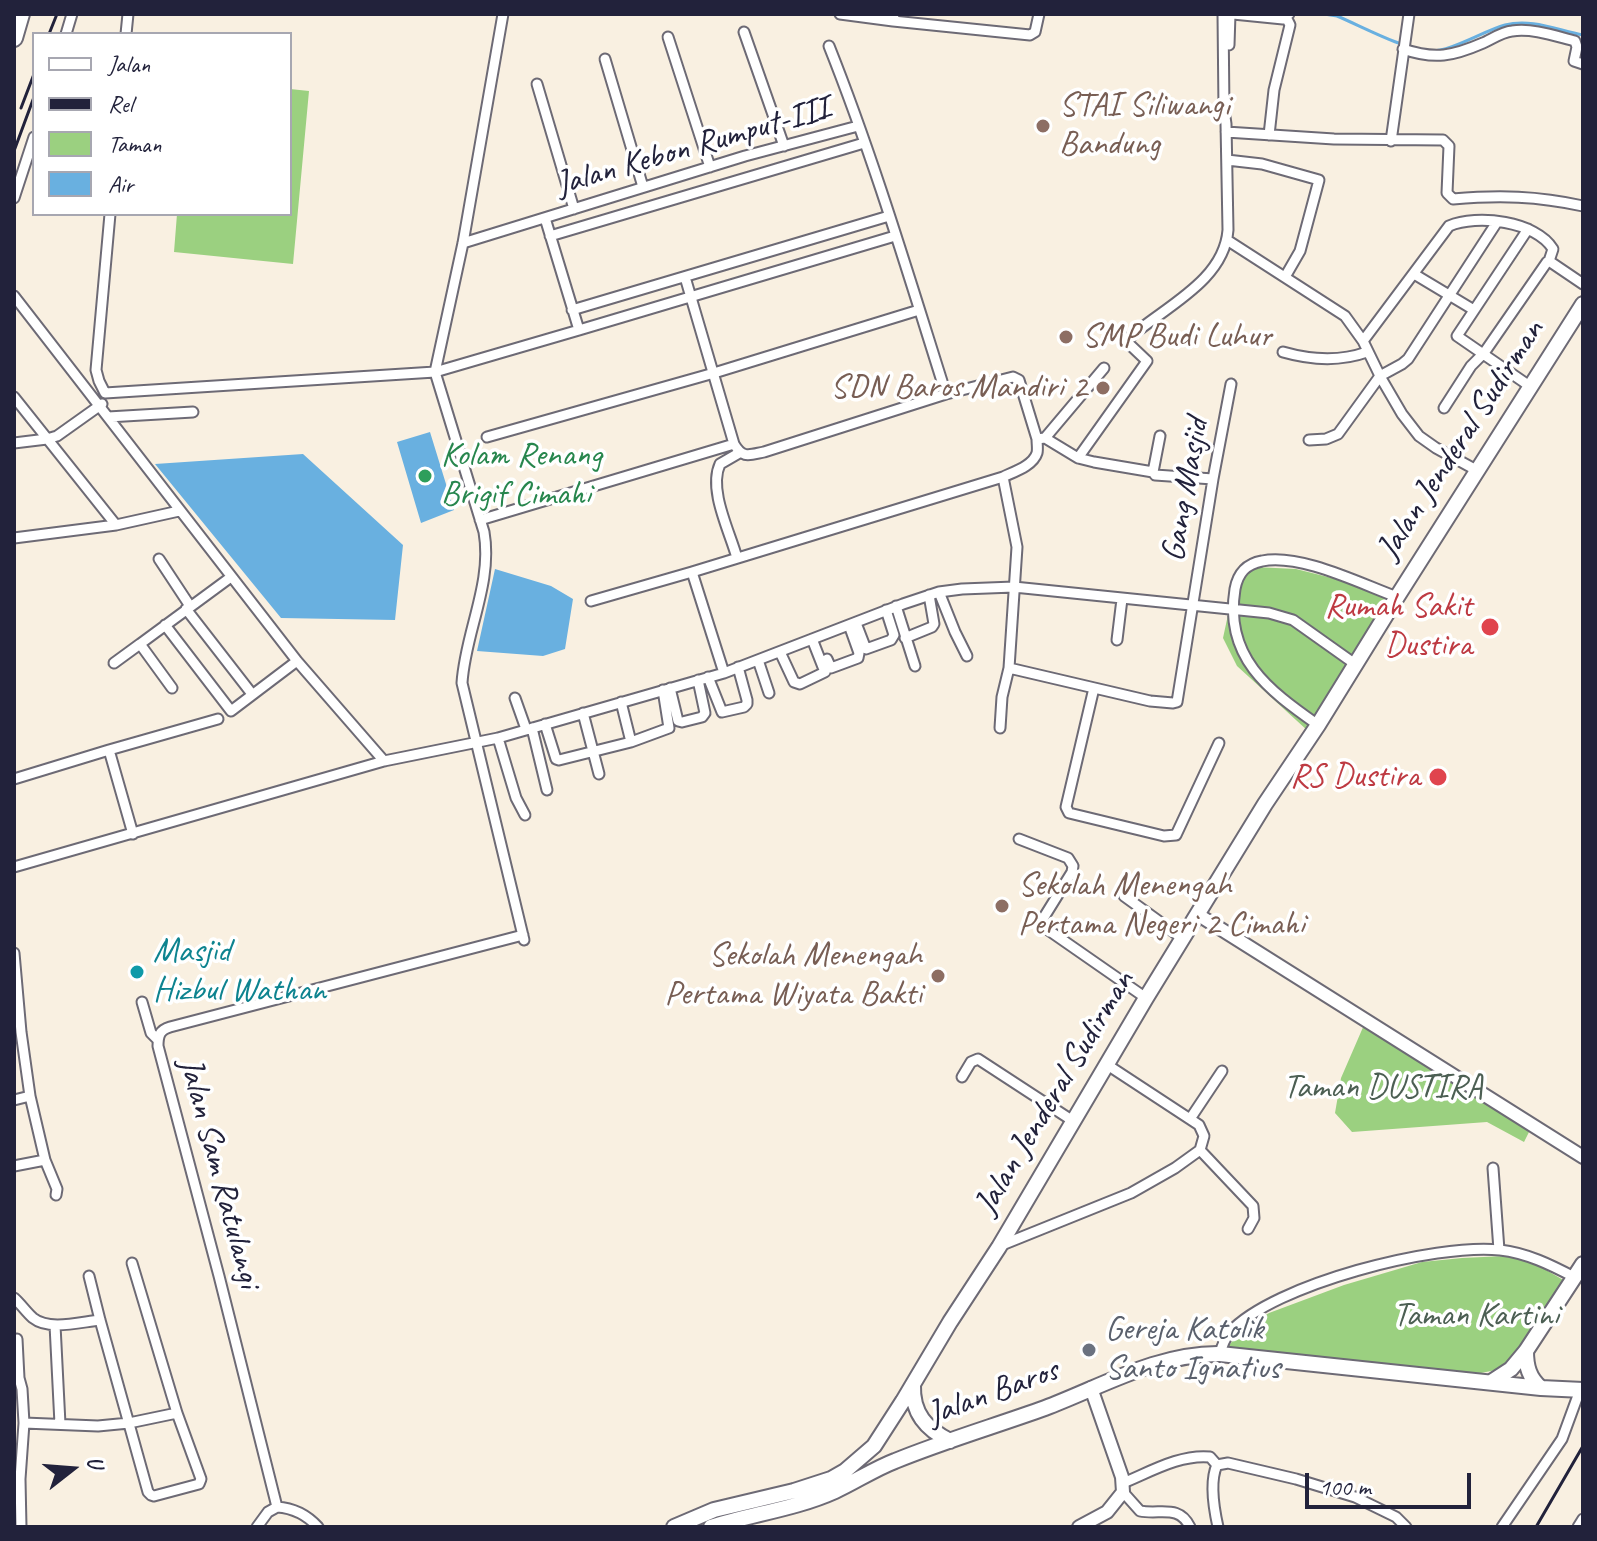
<!DOCTYPE html>
<html>
<head>
<meta charset="utf-8">
<style>
	body { margin:0 }
	#map { position:relative; width:1597px; height:1541px; overflow:hidden; background:#f9f0e1; font-family:Caveat,sans-serif }
	canvas { display:block }
	.frame { position:absolute; inset:0; border:16px solid #22223b; pointer-events:none }
	.legend { position:absolute; left:32px; top:32px; width:260px; height:184px; box-sizing:border-box; background:#fff; border:2px solid #a7a7b1; margin:0; padding:10px 14px; list-style:none; font-size:24px; color:#22223b }
	.legend li { display:flex; align-items:center; gap:16px; height:40px }
	.legend b { width:40px; border:2px solid #a7a7b1 }
	.north { position:absolute; left:32px; top:1429px; width:80px; height:80px; -webkit-text-stroke:6px #fff; paint-order:stroke; rotate:73deg; font-size:22px; font-weight:700; line-height:32px; text-align:center; color:#22223b }
	.north::after { content:''; display:block; margin:auto; width:28px; height:36px; background:#22223b; clip-path:polygon(50% 0,100% 100%,50% 72%,0 100%) }
	.scale { position:absolute; left:1305px; top:1473px; width:166px; height:36px; box-sizing:border-box; border:4px solid #22223b; border-top:0; padding-left:10px; font-size:24px; line-height:28px; white-space:nowrap; color:#22223b; -webkit-text-stroke:6px #fff; paint-order:stroke }
</style>
</head>
<body>
<div id="map">
<canvas width="1597" height="1541"></canvas>
<div class="frame"></div>
<ul class="legend">
<li><b style="height:10px;background:#fff"></b>Jalan</li>
<li><b style="height:10px;background:#22223b"></b>Rel</li>
<li><b style="height:22px;background:#9bd080"></b>Taman</li>
<li><b style="height:22px;background:#69b0e0"></b>Air</li>
</ul>
<div class="north">U</div>
<div class="scale">100 m</div>
</div>
<script>
const ctx = document.querySelector('canvas').getContext('2d');
ctx.lineJoin = 'round';
function paint(path, color) { ctx.fillStyle = color; ctx.fill(path, 'evenodd'); }
function strokePath(path, color, width, dash) { ctx.strokeStyle = color; ctx.lineWidth = width; ctx.lineCap = dash ? 'butt' : 'round'; ctx.setLineDash(dash || []); ctx.stroke(path); }
function drawText(font, color, halo, rows, align = 'center') {
  ctx.font = font + ' Caveat,sans-serif'; ctx.lineWidth = 7; ctx.setLineDash([]); ctx.textBaseline = 'middle'; ctx.strokeStyle = halo; ctx.fillStyle = color; for (const [text, x, y, turn = 0] of rows) {
    ctx.save(); ctx.translate(x, y); ctx.rotate((+turn || 0) * Math.PI / 180); ctx.textAlign = isNaN(turn) ? turn : align; if (halo) ctx.strokeText(text, 0, 0); ctx.fillText(text, 0, 0); ctx.restore();
  }
}
paint(new Path2D(`
	M290,89L309,91L293,264L174,252L177,214H290Z
	M1255,567L1296,569L1344,581L1391,601L1308,731L1237,666L1223,638L1237,573Z
	M1364,1025L1531,1128L1524,1142L1487,1122L1352,1132L1335,1113L1341,1078Z
	M1505,1256L1529,1260L1565,1281L1527,1346L1506,1368L1481,1373L1415,1369L1226,1349L1243,1328L1269,1313L1344,1285L1422,1262L1462,1258Z`), '#9bd080');
paint(new Path2D(`
	M430,432L454,510L421,523L397,442Z
	M303,454L403,545L395,620L281,618L155,464Z
	M495,569L551,586L573,599L565,649L543,656L477,651Z`), '#69b0e0');
strokePath(new Path2D(`
	M1324,14L1337,16C1361,26 1403,49 1429,51C1451,52 1483,31 1505,25C1531,18 1557,30 1583,35`), '#69b0e0', 3);
const street = new Path2D(`
	M503,14L463,243L435,372L484,532C493,583 465,633 462,683L524,940
	M840,14L893,21L894,14
	M1233,14L1283,19L1289,14
	M893,21L1030,35L1035,32L1039,14
	M744,32L784,146
	M66,34L72,14
	M126,34L128,14
	M668,37L710,167
	M1229,45L1230,14
	M829,46C874,159 909,277 946,394
	M1403,49C1435,60 1453,56 1483,43C1492,39 1502,32 1512,31C1533,28 1555,36 1575,41L1577,47L1574,61L1583,64
	M605,59L643,187
	M537,84L574,209
	M1226,132L1334,139L1443,140L1449,146L1447,193L1453,199C1500,195 1537,196 1583,206
	M1269,135L1274,90L1290,25L1286,17
	M1391,141L1409,14
	M1227,160L1262,164L1319,180L1300,251L1285,277
	M14,198L34,137
	M110,214L96,370L99,381L105,393L435,372L579,330L545,218
	M1528,229L1457,336L1531,387
	M550,236L864,143
	M1227,240L1345,316L1363,341L1381,378L1402,414L1419,436L1436,448L1478,471
	M463,243L745,156L858,126
	M1549,261L1583,284
	M1414,274L1474,310
	M685,277L734,444C743,459 749,455 764,452L946,394L1013,377L1019,380L1037,439
	M14,296L297,661L384,761
	M572,310L889,216
	M579,330L895,236
	M1363,341L1449,226C1477,214 1536,221 1553,249L1549,261L1547,262L1484,353L1471,366L1444,408
	M1283,352C1311,360 1339,362 1367,352
	M14,397L116,525
	M108,417L193,412
	M1160,436L1153,472L1155,475L1213,479
	M487,437L714,373L919,310
	M1045,438L1104,368
	M1309,440L1326,439L1338,434L1380,376L1402,364L1408,359L1497,222
	M14,443L47,439L57,436L102,404
	M1078,458L1094,462L1153,472
	M1003,477C1013,472 1033,466 1037,453C1038,449 1037,444 1037,439L1045,438L1078,458L1147,361L1127,342L1128,339C1162,308 1224,282 1228,230L1226,124L1224,110L1223,14
	M480,520L734,444
	M14,538L116,525L179,511
	M737,558C730,532 708,490 720,464L739,453
	M159,559L190,606
	M939,592L955,632L967,656
	M591,601L692,572
	M896,606L915,666
	M186,609L252,694
	M856,623L866,649L891,640L894,635L886,610
	M165,625L231,711L297,661
	M905,638L932,627L934,624L929,595
	M1117,640L1122,599
	M780,652L794,682L800,684L825,672L812,639
	M827,659L831,668L858,658L859,653L849,625
	M758,660L769,693
	M114,663L140,644
	M1009,668L1150,701L1173,703L1177,702L1213,479L1231,384
	M724,673L692,572L1003,477L1017,547L1009,668L1002,697L1000,728
	M708,677L722,712L744,707L747,704V700L738,667
	M172,688L140,644L231,577
	M670,688L678,721L682,722L702,717L705,713L698,680
	M1094,688L1066,807L1069,813L1164,836L1176,835L1219,743
	M515,698L526,729
	M621,702L631,742
	M583,713L599,774
	M545,724L556,759L559,760L631,742L669,728L663,690
	M1318,725C1268,690 1224,657 1235,589C1238,573 1246,564 1262,561C1300,553 1361,584 1397,597
	M532,728L547,790
	M498,738L516,798L525,815
	M14,779L109,750
	M133,834L109,750L218,719
	M1019,839L1068,858L1073,866L1072,872L1041,922V925L1146,998
	M14,867L384,761L498,738L724,673L903,604L939,592L962,589L1014,587L1269,613L1293,620L1355,664
	M1124,896L1182,938
	M14,953L21,1032L30,1096L14,1100
	M142,1002L151,1033L158,1040
	M962,1077L971,1062L978,1059L1073,1121
	M30,1096L45,1160L57,1189L56,1195
	M1190,1119L1222,1071
	M1200,1150L1253,1206L1254,1218L1248,1229
	M14,1166L45,1160
	M1493,1168L1499,1250
	M1002,1245L1131,1193L1175,1168L1200,1150L1204,1136L1199,1125L1106,1064
	M89,1276L100,1320L148,1492L151,1495L154,1496L199,1484L201,1479L177,1413L132,1263
	M14,1298C21,1304 26,1312 33,1318C49,1331 80,1322 100,1320
	M55,1325L60,1424
	M17,1339L19,1378L22,1389L24,1423L20,1479L21,1527
	M1220,1354C1222,1346 1225,1338 1230,1332C1274,1284 1436,1243 1500,1250C1527,1253 1551,1265 1574,1277
	M24,1423L98,1426L129,1423L177,1413
	M1123,1483C1150,1472 1180,1454 1210,1457L1217,1465
	M1123,1492L1140,1511C1160,1515 1179,1504 1190,1527
	M277,1507L219,1276L158,1046C158,1035 160,1030 170,1027L523,935
	M277,1507C293,1508 307,1515 318,1527
	M257,1527L268,1512L277,1507
	M1218,1527C1214,1509 1209,1482 1217,1465L1228,1463L1296,1479L1355,1497L1396,1517L1406,1527
	M1502,1527L1562,1439L1580,1390
	M1578,1527L1583,1519`);
const secondary = new Path2D(`
	M1197,914L1583,1157
	M1079,1527L1107,1512L1123,1492L1122,1477L1091,1388`);
const primary = new Path2D(`
	M1526,1351C1526,1366 1529,1378 1541,1388
	M1491,1382L1511,1369L1526,1351L1583,1264
	M913,1385C912,1413 926,1429 950,1441
	M674,1527L714,1510L794,1491L831,1479L845,1471L874,1446L903,1401L950,1322L999,1247L1146,998L1265,804L1318,725L1397,597L1583,304
	M711,1527C751,1514 795,1509 835,1491C855,1482 874,1469 895,1461C944,1441 995,1426 1045,1408C1101,1387 1158,1353 1220,1354L1541,1388L1583,1390`);
const highway = new Path2D(`
	M14,38L21,14`);
strokePath(street, '#6d6a75', 13);
strokePath(secondary, '#6d6a75', 16);
strokePath(primary, '#6d6a75', 18);
strokePath(highway, '#6d6a75', 20);
strokePath(street, '#fff', 9);
strokePath(secondary, '#fff', 12);
strokePath(primary, '#fff', 14);
strokePath(highway, '#fff', 16);
strokePath(new Path2D(`
	M49,34L57,14
	M21,108L34,74
	M14,151L34,97
	M1536,1527L1583,1446`), '#22223b', 3);
for (const [x, y, r, color] of [
	[1043,126,8,"#8d6e63"],
	[1066,337,8,"#8d6e63"],
	[1103,388,8,"#8d6e63"],
	[425,476,8,"#2e9e5b"],
	[1490,627,10,"#e0444e"],
	[1438,777,10,"#e0444e"],
	[1002,906,8,"#8d6e63"],
	[137,972,8,"#0f9aa8"],
	[938,976,8,"#8d6e63"],
	[1089,1350,8,"#6b7280"]
]) { const dot = new Path2D(); dot.arc(x, y, r, 0, 2 * Math.PI); ctx.fillStyle = color; ctx.fill(dot); strokePath(dot, '#fff', 3); }
drawText('34px', '#785e54', '#fff', [
	["STAI Siliwangi",1059,106],
	["Bandung",1059,145],
	["SMP Budi Luhur",1082,337],
	["SDN Baros Mandiri 2",1087,388,"right"],
	["Sekolah Menengah",1018,886],
	["Pertama Negeri 2 Cimahi",1018,925],
	["Sekolah Menengah",922,956,"right"],
	["Pertama Wiyata Bakti",922,995,"right"]
], 'left');
drawText('34px', '#22223b', '#fff', [
	["Jalan Kebon Rumput-III",693,147,-16],
	["Jalan Jenderal Sudirman",1461,440,-57],
	["Gang Masjid",1186,490,-80],
	["Jalan Jenderal Sudirman",1055,1093,-59],
	["Jalan Sam Ratulangi",219,1173,75],
	["Jalan Baros",993,1393,-20]
]);
drawText('34px', '#27864d', '#fff', [
	["Kolam Renang",441,456],
	["Brigif Cimahi",441,495]
], 'left');
drawText('34px', '#be3a42', '#fff', [
	["Rumah Sakit",1472,607],
	["Dustira",1472,646],
	["RS Dustira",1420,777]
], 'right');
drawText('34px', '#0d838f', '#fff', [
	["Masjid",153,952],
	["Hizbul Wathan",153,991]
], 'left');
drawText('34px', '#4c5f53', '#fff', [
	["Taman DUSTIRA",1383,1088],
	["Taman Kartini",1476,1316]
]);
drawText('34px', '#5b616d', '#fff', [
	["Gereja Katolik",1105,1330],
	["Santo Ignatius",1105,1369]
], 'left');
</script>
</body>
</html>
